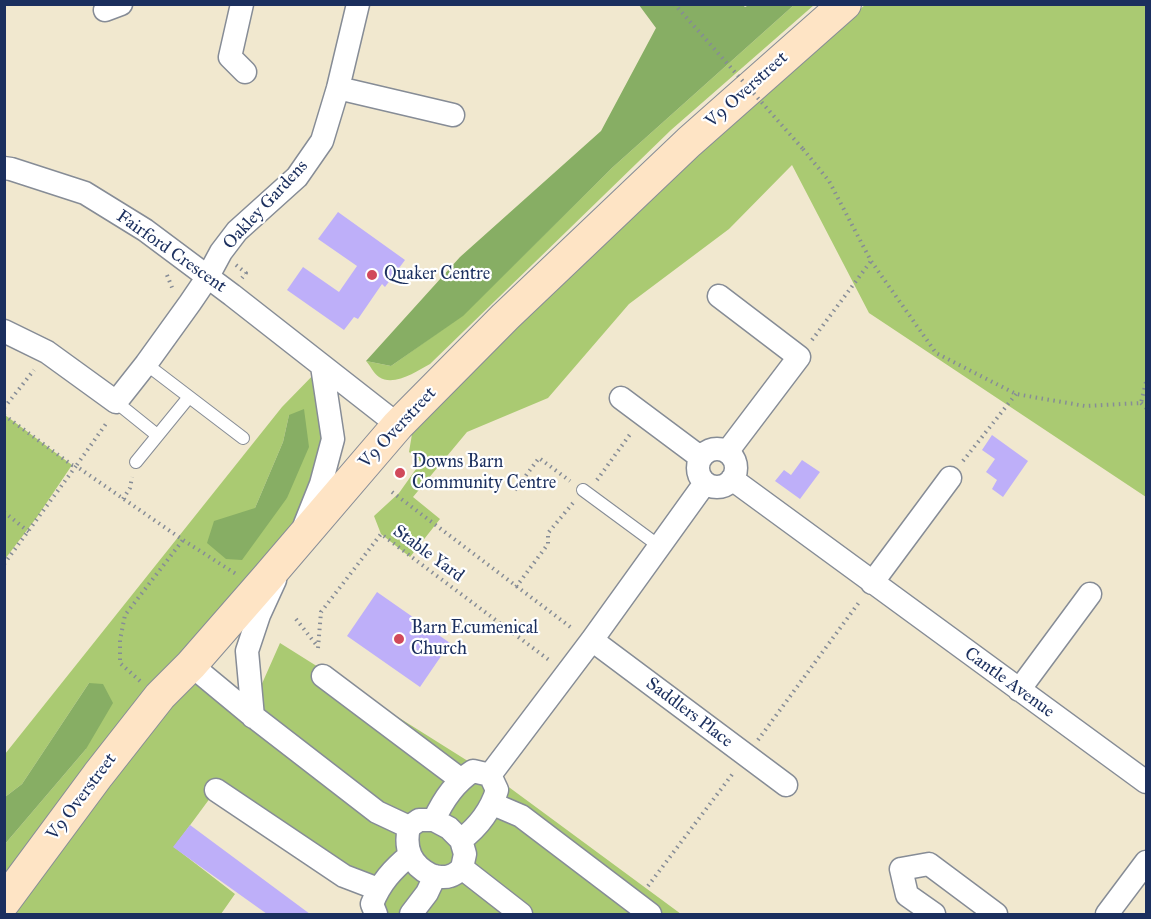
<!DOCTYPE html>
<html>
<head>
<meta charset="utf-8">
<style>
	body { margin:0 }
	#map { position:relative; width:1151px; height:919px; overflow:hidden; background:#f1e8cf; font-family:"IM FELL Great Primer",serif }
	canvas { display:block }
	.frame { position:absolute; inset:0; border:6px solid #1b2f5e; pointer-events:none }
</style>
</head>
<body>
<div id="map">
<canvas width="1151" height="919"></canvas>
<div class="frame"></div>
</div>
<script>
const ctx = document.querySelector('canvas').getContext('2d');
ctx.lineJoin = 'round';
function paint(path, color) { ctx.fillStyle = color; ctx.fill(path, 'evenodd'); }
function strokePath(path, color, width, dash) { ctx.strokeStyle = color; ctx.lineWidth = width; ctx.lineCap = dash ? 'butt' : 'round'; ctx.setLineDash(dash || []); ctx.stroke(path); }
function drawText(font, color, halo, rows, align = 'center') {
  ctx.font = font + ' "IM FELL Great Primer",serif'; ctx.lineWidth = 4.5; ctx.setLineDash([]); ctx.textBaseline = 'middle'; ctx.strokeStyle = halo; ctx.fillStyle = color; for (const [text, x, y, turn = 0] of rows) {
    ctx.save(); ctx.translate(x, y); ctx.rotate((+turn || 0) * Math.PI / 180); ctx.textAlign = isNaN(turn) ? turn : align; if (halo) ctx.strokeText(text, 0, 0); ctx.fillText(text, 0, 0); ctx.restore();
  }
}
paint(new Path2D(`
	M794,5H814L671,130L430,364C417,371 394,387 379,377C374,374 370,365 366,361L391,366L463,315L613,167Z
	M865,5H1146V497L869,313L792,165L729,229L629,304L548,398L467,432L413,497L440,519L410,557L381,534L374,516L399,493L421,462L409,452L412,434L516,326L697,146Z
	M322,366L333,439L297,542L191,665L249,713L280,643L506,785L681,914H389L216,790L174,847L235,894L221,914H5V844L86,749L89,683L22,784L5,797V754L282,407ZM289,415L287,498L255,508L283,442Z
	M5,415L72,465L37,517L5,559Z`), '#aaca72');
paint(new Path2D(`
	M742,4L745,7L749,5H794L613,167L463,316L391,366L366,361L460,257L601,131L656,28L639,5Z
	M304,409L309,447L287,498L242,560L226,559L207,543L214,521L255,508L283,442L289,415Z
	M89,683L103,684L113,703L86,749L5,844V797L22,784Z`), '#87ae64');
paint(new Path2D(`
	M338,212L405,260L385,287L382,284L358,319L354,317L344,330L287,290L303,267L339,292L357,266L318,239Z
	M992,435L1028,461L1003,497L992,489L997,480L986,472L995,459L982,450Z
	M802,460L820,472L800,499L775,481L784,470L791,475Z
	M377,592L450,643L420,687L347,636Z
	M190,825L310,914H267L173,847Z`), '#beaff9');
const lane = new Path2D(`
	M146,364L243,438
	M116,402L157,435
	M136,462L189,397
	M583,490L659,546`);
const street = new Path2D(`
	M242,4L230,57L245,72
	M105,10L121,4
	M338,88L453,115
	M4,168L11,169L85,193L145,230L232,295L398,425
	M719,296L799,357L727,452
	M4,331L47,352L116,402L146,364L190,303L207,278L221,252L237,231L297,177L322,141L338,88L358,4
	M621,398L700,457
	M698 468a19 19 0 1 1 38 0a19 19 0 1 1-38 0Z
	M732,479L1146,782
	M305,524L321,484L333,439L322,366
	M872,583L950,478
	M592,640L786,785
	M191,665L249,713L377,812L409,827
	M323,676L460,779
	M1019,690L1090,594
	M253,717L247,651L259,615L275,580
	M490,775L592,640L705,483
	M216,790L344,876L378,889
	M493,804L521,816L650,914
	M419,820H434L449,828L461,840L465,854L462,868C459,871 454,875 450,876C445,878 436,877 431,875C411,865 404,849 409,827Z
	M434,820C443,800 454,783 473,771L490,775L497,790C491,810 478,827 461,840
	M462,868L521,914
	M376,914L372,904C380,883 393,869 410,855
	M411,914L427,893L435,876
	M934,914L907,895L901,869L929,864L996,914
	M1107,914L1146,862`);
const secondary = new Path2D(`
	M4,902L98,775L160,696L191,665L267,578L398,425L505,317L689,142L845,4`);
strokePath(lane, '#868c96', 14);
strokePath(street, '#868c96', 25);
strokePath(secondary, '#868c96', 34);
strokePath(new Path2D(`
	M674,4L678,8
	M803,149L829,181L871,261L936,353L1016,394L1085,406L1141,403L1146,382
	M236,265L246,273L242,278
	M167,275L173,290
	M812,340L871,261
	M1141,403L1146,408
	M4,408L34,370
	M4,415L72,465L76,466L108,421
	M963,461L1016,394
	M597,480L631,433
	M515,490L539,458L570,481
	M392,492L573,629
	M123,499L130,488L132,477
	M4,512L29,532
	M4,564L76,466L183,540L236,574
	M516,587L548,544V533L573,503
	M296,619L318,647
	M318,648L321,612L381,534L549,660
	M140,681L120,663V640L125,615L183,540
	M758,740L860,601
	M648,886L734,772`), '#868c96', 4, [1.5, 4.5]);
strokePath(lane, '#fff', 12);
strokePath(street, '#fff', 22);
strokePath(secondary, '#fee4c5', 32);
strokePath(new Path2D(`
	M678,8L803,149`), '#868c96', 4, [1.5, 4.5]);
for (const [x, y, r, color] of [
	[372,275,6,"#d1495b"],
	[400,473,6,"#d1495b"],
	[399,639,6,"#d1495b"]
]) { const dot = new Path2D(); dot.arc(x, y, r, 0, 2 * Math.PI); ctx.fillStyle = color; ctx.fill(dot); strokePath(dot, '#fff', 2); }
drawText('18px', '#1b2f5e', '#fff', [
	["V9 Overstreet",747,90,-42],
	["Oakley Gardens",266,205,-47],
	["Fairford Crescent",171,252,35],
	["V9 Overstreet",398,428,-47],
	["Stable Yard",428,554,36],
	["Cantle Avenue",1009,683,36],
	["Saddlers Place",689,713,37],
	["V9 Overstreet",82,797,-53]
]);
drawText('18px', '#1b2f5e', '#fff', [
	["Quaker Centre",384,275],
	["Downs Barn",412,463],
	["Community Centre",412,484],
	["Barn Ecumenical",411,629],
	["Church",411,650]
], 'left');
</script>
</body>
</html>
